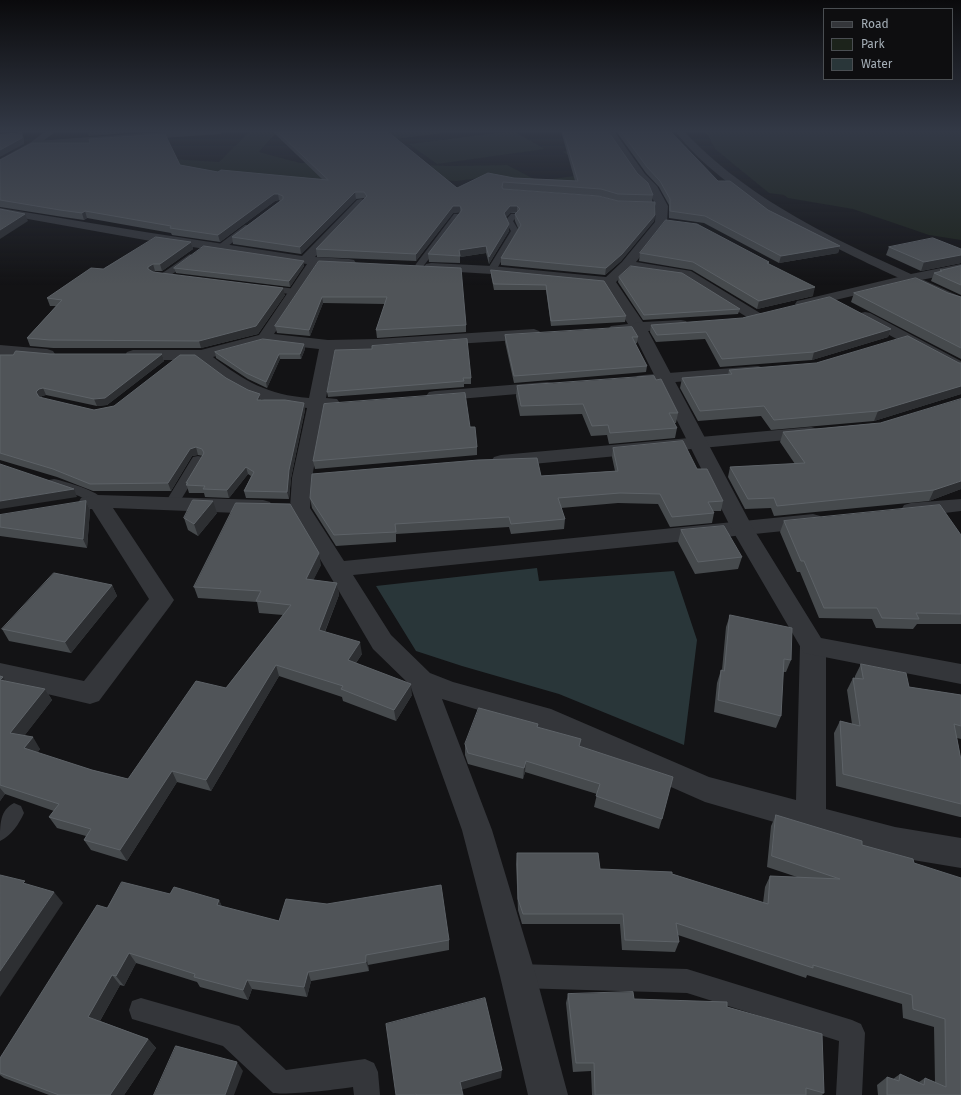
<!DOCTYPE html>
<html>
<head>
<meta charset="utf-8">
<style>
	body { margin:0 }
	#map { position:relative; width:961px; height:1095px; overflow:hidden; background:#131315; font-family:"Fira Sans",sans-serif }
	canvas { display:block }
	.legend { position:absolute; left:823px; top:8px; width:130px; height:72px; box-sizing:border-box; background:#0e0e10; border:1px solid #4a4e52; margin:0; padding:5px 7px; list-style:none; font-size:12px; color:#a4aeb6 }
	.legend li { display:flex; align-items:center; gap:8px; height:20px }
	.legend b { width:20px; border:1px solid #4a4e52 }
</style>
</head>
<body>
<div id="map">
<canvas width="961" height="1095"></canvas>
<ul class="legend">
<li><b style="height:5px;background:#34363a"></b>Road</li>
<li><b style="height:11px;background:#1c231b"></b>Park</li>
<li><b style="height:11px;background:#293639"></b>Water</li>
</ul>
</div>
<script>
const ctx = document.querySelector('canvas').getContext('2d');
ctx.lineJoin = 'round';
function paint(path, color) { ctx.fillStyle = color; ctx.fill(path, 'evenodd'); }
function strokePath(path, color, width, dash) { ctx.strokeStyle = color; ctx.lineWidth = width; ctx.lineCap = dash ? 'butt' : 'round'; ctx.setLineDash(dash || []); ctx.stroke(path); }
paint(new Path2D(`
	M294,131L276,133L259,152L300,163H381L449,166L507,165L538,181L596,173L563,152L566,151H618L634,176L590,179L540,186L489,177L456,181L414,177L379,179L361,185L348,186L253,181L251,177L193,170L180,165L155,162L127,171L102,170L94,166L101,160L80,150L40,149L44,146C81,144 118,139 155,141L136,155L157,158L219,162L249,132Z
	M343,131H457L358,144Z
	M513,131L545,149L437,164L409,144Z
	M703,131H961V240L929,235L853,209L788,198L784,195L769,193L715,149L708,135Z`), '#1c231b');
paint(new Path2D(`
	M537,568L539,581L674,571L697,640L684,745L559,694L462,666L416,651L376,586Z`), '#293639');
paint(new Path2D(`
	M454,214H460L461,216L422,268H416L415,266L416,264Z
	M511,214H517L518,216L513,221L519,231L495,272H489L487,270L511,231L505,221Z
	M245,225H251L252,227L223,250H217L216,248L217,246Z
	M190,254L194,257L193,259L167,278H161L159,276L161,274Z
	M264,285L296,289L301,292L296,295L261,290L259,288L261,286Z
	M198,456L203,457L205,460L179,503L177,506L172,507L167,506L165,503L191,460L193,457Z
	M54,479C67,482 97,490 105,501L103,504L98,505L93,504L79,496L49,486L47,483L49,480Z
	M14,803L21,806L24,813C19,824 11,836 0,841C0,824 0,810 14,803Z
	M518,964L687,969L852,1020L861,1024L865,1033L862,1095H836L839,1041L687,993L518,988L509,985L506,976L509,967Z
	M141,998L239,1026L286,1070L365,1059L374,1063L378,1072L380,1095H354L353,1087C334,1090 289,1095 273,1093L223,1046L132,1019L129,1010L132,1001Z`), '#34363a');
paint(new Path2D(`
	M176,131H224L220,134L34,147L29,144L34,141Z
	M605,131H614L645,174L657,186L668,206L667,222L636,262L691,271L760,313L762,316L760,319L755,320L750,319L682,277L630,269L616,282L643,322L681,320L686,321L688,324L686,327L681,328L616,334L611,332L608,329L611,326L628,324L604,285L492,274L426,270L424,267L426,264L431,263L492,266L606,277L622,262L655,222L656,206L648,189L637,178Z
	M361,199L365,200L367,202L365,204L315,257L349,259L354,260L356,263L354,266L349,267L320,265L274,334L328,340L377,339L534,329L539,331L542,334L539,337L534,339L377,349L335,350L326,398L337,399L340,403L337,407L324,409L312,478L310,508L344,561L813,514L820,516L824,521L820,526L813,528L353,575L391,635L430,673L453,682L551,709L709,777L796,800L800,646L804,639L813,636L822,639L826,646V809L895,827L961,838V868L895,857L705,802L535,727L442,699L492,830L536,976L568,1095H528L500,976L462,830L410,685L373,649L290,508L292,478L307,408L283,405L249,396L228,384L197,360H133L127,358L125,355L127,352L133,350H201L259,335L307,264L145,240L0,214V208L145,232L302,256L357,200ZM264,343L319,349L309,398C268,395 244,381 213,357Z
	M961,264V272L911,282L802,308L797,307L795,304L797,301L802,300L911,274Z
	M865,312L870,313L961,361V373L955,371L860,319L858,316L860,313Z
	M0,345L47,349L53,351L55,354L53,357L47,359L0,355Z
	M758,366L764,368L766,371L764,374L643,385L637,384L635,380L637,376L643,375Z
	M547,382L553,383L555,387L553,391L435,401L429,400L426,396L429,392L435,391Z
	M811,427L818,429L820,433L818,437L501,467L494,465L491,461L494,457L501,455Z
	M98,495L263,500L270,502L273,507L270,512L263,514L113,508L170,594L174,600L170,606L99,701L90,704L0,683V663L84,681L149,599L92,509H88L81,508L78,503L81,498Z
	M961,499V511L911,517L904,515L901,510L904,505L911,503Z`), '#34363a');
paint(new Path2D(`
	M46,131H56L37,146L0,166V159L31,142Z
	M675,131H684C758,211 865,252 961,297V306C940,301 917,286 897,277C825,243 724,196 675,131Z
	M638,322L643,324L646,327L753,528L821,638L961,664V684L804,653L731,528L630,327L633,324Z`), '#34363a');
paint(new Path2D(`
	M272,131H387L457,188L514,178L575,181L561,131H608L653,195L652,202L617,201L600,196L503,189L655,215L654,221L621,261L605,275L501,265V258L518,228L515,221V214L517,213H510L506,217L509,231L489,264L486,253L460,257V263L429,262L428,254L460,212L453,213L416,261L317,257L316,249L365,198L356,199L301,254L233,244L232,237L280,201L279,200L275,201L220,242L172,235L171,233L87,218L84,220L63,217L0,207V160L180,165L218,172L322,179Z
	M616,131H670L718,181L768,210L840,246L838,253L779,263L704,223L669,218V205L659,187L646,173Z
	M191,242L193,249L162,271H155L153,272L285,295L258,334L201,348H53L30,346L27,338L56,306H50L47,298L103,269Z
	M889,247L961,249V263L921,271L886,255Z
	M640,253L769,262V264L813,296L757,309L692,270L639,261Z
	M319,261L466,325V332L377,338L376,330L385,304L323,303L310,336L277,333L275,326Z
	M304,266L290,287L176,273L174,268Z
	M961,266V295L931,281L934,273L940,272V270Z
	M491,270L604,281L626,316L625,322L551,326L546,290H494L491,275Z
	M619,277L740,309L738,314L643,320L618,282Z
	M854,293H948L961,297V359L851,302Z
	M651,325L891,329L888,337L812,360L720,367L705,339L656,342L650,332Z
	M505,335L638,337L637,343L635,344L647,366L646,372L514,383L505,342Z
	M304,344L305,349L301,359H280L267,388L248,379L216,358L215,352Z
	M372,349L471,378V384H464V387L328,397L327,392Z
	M50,354H162L164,361L107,405L97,406L46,395L42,396L40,398L94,410L114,406L226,378L248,390L260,394L261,400L304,403L305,410L291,478L289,499L246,498L244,491L251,476L248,474L229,498L205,497L204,493H189L186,483L203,456L198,455L192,456L171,491H93L57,477L0,460V355Z
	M959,363H961V394L874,421L771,430L761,416L698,421L680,388L682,378L728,375L729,370Z
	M656,380L678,413L676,423H674L677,428L675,438L609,444L607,435L591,436L582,414L520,416L516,396L517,386Z
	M880,423L961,489L929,501L774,516L771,508L745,509L728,477L730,467L795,464L780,442L783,432Z
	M470,427L477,447V455L315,469L313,461Z
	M613,448L697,469L723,501L721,511H713L714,513L712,523L670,527L658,504L618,503L561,508L565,519L564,529L511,534L509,527L396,534V542L336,546L312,508L310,498L541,476L615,471L612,457Z
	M86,501L90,510L87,548L0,536V515Z
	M217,513L198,536L188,530L184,518Z
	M784,521L961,535V624H917L913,629L876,628L872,619L819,618L800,572H797L780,532Z
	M681,530L742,557L738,569L695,574L678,542Z
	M321,565L313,580L337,583L339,595L325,632L362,654L356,663L412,695L396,721L343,701L342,697L279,676L211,791L177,782L127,861L91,850L84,840L86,836L57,828L49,817L54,811L5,794L0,801V676L6,681L45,689L52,700L24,736L40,749L37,753L92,770L128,779L226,688L283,615L259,613L257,602L198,598L194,587Z
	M112,585L117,596L71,653L9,641L2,629Z
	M730,615L791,660L786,672H783L781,716L776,728L714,712L717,683L721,670H722L726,627Z
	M861,664L909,687L961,695V739L957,738L961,760V817H960L836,786L834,733L840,721L852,724L847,690L853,678H855V676Z
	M538,727L580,746L662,819L659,829L594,807L597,794L525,772L523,779L468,764L465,755V744Z
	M776,815L914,863L961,1095H878L877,1085L887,1077L893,1079L900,1074L919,1082L925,1078L935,1082L934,1027L903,1018L902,1004L807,975L806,978L678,935L679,942L675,952L622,950L620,924H522L518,910L516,864L517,853L600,869L672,874L763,903L765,887L770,876L797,877L767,867L771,826Z
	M170,894L219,900L222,907L279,921L449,940V950L368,965L369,971L311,981L307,997L252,989L248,1000L200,987L197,982L136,963L124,986L120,985L100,1021L148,1039L156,1048L124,1095H49L4,1078L0,1075V1058L107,908Z
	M568,994L634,999L727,1007L824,1093L822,1095H592L591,1071L573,1072L566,1003Z`), '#464a4d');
paint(new Path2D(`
	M95,131H149L89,136L88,132Z
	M22,133L24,139V144L0,157V150Z
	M355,192L356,199L301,254L300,247Z
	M274,194H278L279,200L275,201L220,242L218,235Z
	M453,206H460V212L453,213L416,261V254Z
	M510,206H517V212L510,213L504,220V213Z
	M85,211L87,218L84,220L82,213Z
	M25,214L28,221L0,239V230Z
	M655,215L654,221L621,261L605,275L606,268Z
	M509,224V231L489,264V257Z
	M191,242L193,249L162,271L160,264Z
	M486,246V253L460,257L459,250Z
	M840,246L838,253L779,263L781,256Z
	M961,255V263L921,271L924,262Z
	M304,261V266L290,287L289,281Z
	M153,264L155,271L150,274L148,269V267Z
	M815,287L813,296L757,309L759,301Z
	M283,288L285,295L258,334L201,348L199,341Z
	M322,297L323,303L310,336L309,330Z
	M891,329L888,337L812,360L814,352Z
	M304,344L305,349L301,359L300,354Z
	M162,354L164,361L107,405L97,406L94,399Z
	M279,354L280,359L267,388L266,382Z
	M961,386V394L874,421L878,411Z
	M43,388L46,395L42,396L39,399L36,392L39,389Z
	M260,394L261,401L257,400Z
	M304,403L305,410L291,478L289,499L287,492L289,470Z
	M196,447L198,455L192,456L171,491L168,483L190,449Z
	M246,467L248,474L229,498L227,490Z
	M961,481V489L929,501L934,490Z
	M74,489L77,497L0,509V501Z
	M86,501L90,510L87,548L83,539Z
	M213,501L217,513L198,536L194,524Z
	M319,553L321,565L308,591L306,579Z
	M337,583L339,595L321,641L319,630Z
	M112,585L117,596L71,653L65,642Z
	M360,642L362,654L350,671L348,660Z
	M276,665L279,676L211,791L206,780Z
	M3,677L10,688L0,680Z
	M411,684L412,695L396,721L394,710Z
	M45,689L52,700L18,744L10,733Z
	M33,737L40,749L32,760L24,748Z
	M526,761L525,772L523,779L524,768Z
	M172,771L177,782L127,861L120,850Z
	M0,788L5,794L0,801Z
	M54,892L63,903L0,997V971Z
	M219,900L224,911L217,905Z
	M129,953L136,963L124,986L116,976Z
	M366,955L368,965L369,971L366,962Z
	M308,972L311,981L307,997L304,987Z
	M112,975L120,985L97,1026L88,1017Z
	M247,980L252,989L248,1000L243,990Z
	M148,1039L156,1048L124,1095H110Z
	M237,1062L243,1071L234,1095H225Z
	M502,1070L501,1078L461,1090L460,1082Z`), '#2d2f32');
const building = new Path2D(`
	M277,131H387L457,188L488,173L514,178L578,181L563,131H608L637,173L648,183L653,195L618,194L601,189L503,182L502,187L503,189L599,196L618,201L655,202V215L622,254L606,268L501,258L521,225L515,214L520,209L517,206H510L504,213L509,224L489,257L486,246L459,250L460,256L428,254L462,210L460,206H453L416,254L316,249L367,196L364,192H355L300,247L232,237L283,199V196L278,194H274L218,235L170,228L171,226L85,211L82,213L60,210L0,200V160L32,143H90L89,139L165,134L180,165L218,172L221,170L328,180Z
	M621,131H670L718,181H730L768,210L840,246L781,256L705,216L670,211V199L660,181L647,167Z
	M22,133V138L0,150V135Z
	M0,209L25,214L0,230Z
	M666,220L697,224L769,262L767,263L815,287L759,301L693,262L640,253Z
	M156,237L191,242L160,264H153L148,267V269L153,272L283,288L256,326L199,341L50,340L27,338L62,300L47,298L91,268L103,269Z
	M933,238L961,249V255L924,262L889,247Z
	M204,246L304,261L289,281L174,268Z
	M319,261L461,268L466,325L376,330L387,297H322L309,330L275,326Z
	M631,266L682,273L740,309L644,315L619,277Z
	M961,266V285L934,273L942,271L940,270H942Z
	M491,270L604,281L626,316L551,321L546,285L494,284Z
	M916,278L948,293L961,297V348L854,293Z
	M830,297L891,329L814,352L722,359L706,332L657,335L651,325L742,318Z
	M632,327L638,337H632L647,366L514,376L505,335Z
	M908,336L959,363H961V386L878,411L774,420L764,406L700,411L682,378L732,374L729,370L816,363Z
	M263,339L304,344L300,354H279L266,382L246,373L215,352Z
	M467,339L471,378H463L464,381L327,392L335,350L372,349V346Z
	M16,351L50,354H162L105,398L94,399L43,388L39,389L36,392L39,397L94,410L114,406L180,355H195L226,378L248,390L260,394L257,400H285L304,403L289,470L287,492L244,491L254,472L246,467L227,490L203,489L205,486L186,485L188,483H186L204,453L202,449L196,447L190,449L168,483L90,484L53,469L0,453V355H13Z
	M654,376L656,380L661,379L678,413H669L677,428L610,433L608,425L592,426L583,404L521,406L517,386Z
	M465,393L470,427H475L477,447L313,461L324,404Z
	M961,399V481L934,490L777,506L774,498L748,499L730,467L805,463L783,432L880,423Z
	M683,441L697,469H707L723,501L708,502L714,513L672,517L660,494L620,493L558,498L565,519L511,524L509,517L395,524L396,532L334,535L310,498L312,474L478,460L537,458L541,476L618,471L613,448Z
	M0,464L74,489L0,501Z
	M193,500L213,501L194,524L184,518Z
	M86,501L83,539L0,527V515Z
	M236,503L290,504L319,553L306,579L337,583L319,630L360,642L348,660L411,684L394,710L341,689L343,686L276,665L206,780L172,771L120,850L84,840L91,829L49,817L59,804L0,785V676L3,677L0,680L45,689L10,733L33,737L24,748L92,770L128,779L196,681L226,688L291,605L256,601L261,591L194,587Z
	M940,505L961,535V614L916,613L919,619L882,618L877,608H824L804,561H801L784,521Z
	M724,526L742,557L698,562L681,530Z
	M54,573L112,585L65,642L2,629Z
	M730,615L792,628L791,660L784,659L781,716L718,700L721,670L724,671Z
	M861,664L906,673L909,687L961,695V726L954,724L961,760V804L843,774L840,721L860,726L853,678L863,679Z
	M479,708L538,724L537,727L581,739L579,746L673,777L662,819L596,796L600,784L526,761L524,768L468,753L465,744Z
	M776,815L862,841V845L913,859L914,863L961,878V1095H887V1077L899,1081L900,1074L924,1085L925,1078L946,1087L945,1019L913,1009L912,995L813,965V968L676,923L679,942L625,940L623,914H523L518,899L517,853H598L600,869L672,872V874L768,904L770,876L840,879L772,856Z
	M0,875L25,881L23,883L54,892L0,971Z
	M122,882L170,894L174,887L219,900L217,905L279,921L286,899L327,904L441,885L449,940L366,955V962L308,972L304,987L247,980L243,990L194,977L195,974L129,953L116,976L112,975L88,1017L148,1039L110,1095H59L0,1073V1058L97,905L107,908Z
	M633,992L634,999L727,1002V1007L822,1034L824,1093L806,1088V1095H595L594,1063H576L568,994Z
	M485,998L502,1070L460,1082L463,1095H416V1094L414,1095H396L386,1024Z
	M176,1046L237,1062L225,1095H154Z`);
paint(building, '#505458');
strokePath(building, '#5d6267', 1);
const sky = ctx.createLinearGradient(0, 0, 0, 285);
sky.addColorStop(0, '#0a0a0c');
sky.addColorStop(0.46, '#333946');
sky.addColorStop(1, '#33394600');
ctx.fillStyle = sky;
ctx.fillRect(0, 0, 961, 285);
</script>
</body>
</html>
